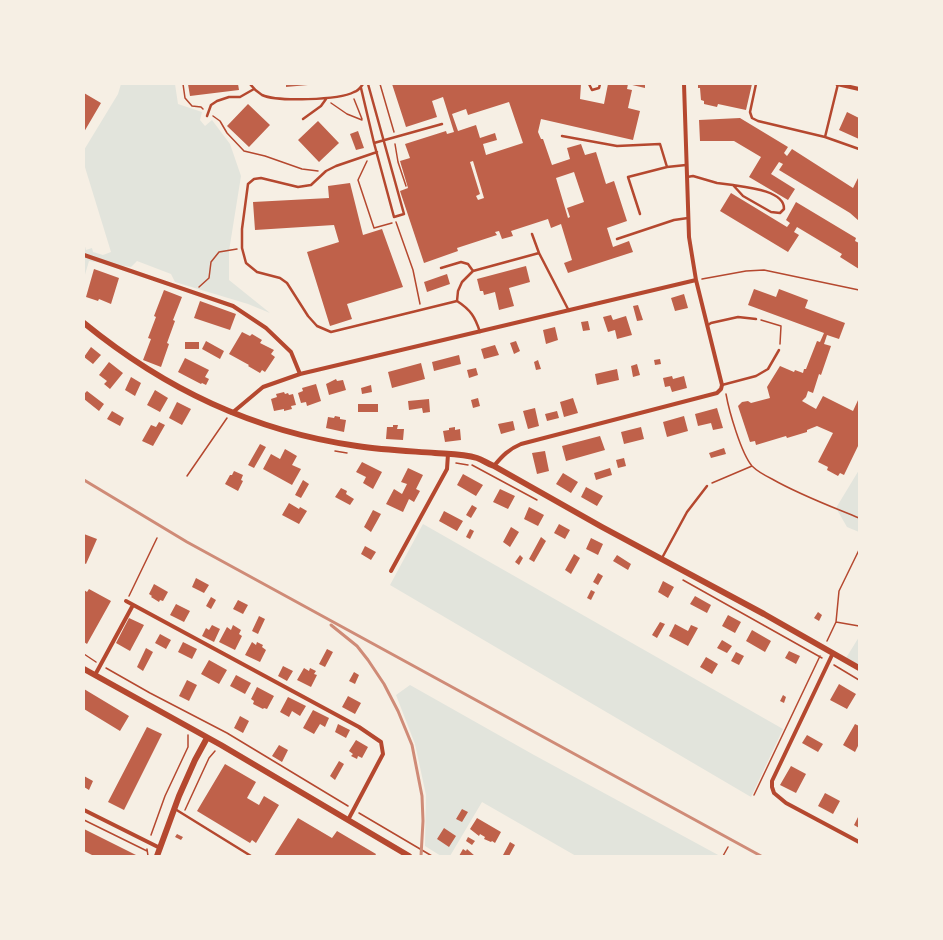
<!DOCTYPE html>
<html>
<head>
<meta charset="utf-8">
<style>
	body { margin:0 }
	#map { position:relative; width:943px; height:940px; overflow:hidden; background:#f6efe4; font-family:"Varela Round",sans-serif }
	canvas { display:block }
	.frame { position:absolute; inset:0; border:85px solid #f6efe4; pointer-events:none }
</style>
</head>
<body>
<div id="map">
<canvas width="943" height="940"></canvas>
<div class="frame"></div>
</div>
<script>
const ctx = document.querySelector('canvas').getContext('2d');
ctx.lineJoin = 'round';
function paint(path, color) { ctx.fillStyle = color; ctx.fill(path, 'evenodd'); }
function strokePath(path, color, width, dash) { ctx.strokeStyle = color; ctx.lineWidth = width; ctx.lineCap = dash ? 'butt' : 'round'; ctx.setLineDash(dash || []); ctx.stroke(path); }
paint(new Path2D(`
	M121,84H175L178,104L202,112L200,120L205,126L212,120L230,144L241,176L229,251V280L270,313L248,304L175,282L171,274L137,261L131,267L89,261L84,278V243L86,250L92,248L93,252L103,255L111,252L84,164V150L118,94Z
	M859,470V532L847,527L836,508Z
	M423,524L783,729L751,797L390,585Z
	M859,637V665L846,658Z
	M410,685L534,755L720,856H576L482,802L450,856H441L425,846L426,795L415,744L396,695Z`), '#e2e4dc');
paint(new Path2D(`
	M188,84H238L239,90L190,96Z
	M286,84H308V85L286,87Z
	M392,84H581L580,99L604,104L608,84H628L627,89L632,90L628,108L640,111L633,140L541,119L538,132L541,139H543L552,165L570,159L567,148L581,144L585,155L596,152L606,184L614,181L627,221L607,228L613,247L629,241L633,252L568,273L564,263L572,260L561,224L551,228L548,219L511,231L513,236L502,239L499,231L495,232L497,235L457,248L458,251L424,263L400,191L408,188L400,161L410,158L405,144L446,131L447,134L454,132L443,97L432,101L437,117L406,127ZM509,102L523,143L486,155L483,144L497,140L495,133L480,138L476,125L458,131L452,114L466,109L468,115ZM473,161L484,198L478,200L476,196L480,194L470,162ZM574,172L584,202L567,208L570,217L568,218L556,178Z
	M628,84H645V88Z
	M698,84H752L746,110L718,104L717,107L704,104V101L701,100L700,88H698Z
	M84,93L101,103L84,132Z
	M248,104L270,125L249,147L227,126Z
	M847,112L859,118V139L839,130Z
	M740,118L788,147L784,153L787,156L792,149L853,188L859,176V221L850,213L779,170L783,164L779,162L771,174L795,189L788,200L749,177L761,157L734,141H700L699,120Z
	M318,121L339,143L319,162L298,140Z
	M358,131L364,148L356,150L350,134Z
	M350,183L363,235L382,229L403,287L347,304L352,319L330,326L307,252L339,242L334,225L255,230L253,202L329,198L328,186Z
	M731,193L787,227L790,223L786,220L796,202L856,238L855,241L859,243V269L840,257L842,254L797,227L794,232L799,235L788,252L720,211Z
	M526,266L530,282L509,288L514,306L499,310L495,292L484,295L483,291H480L477,279Z
	M94,269L119,278L111,304L99,299L98,301L86,297Z
	M447,274L450,284L427,292L424,282Z
	M754,289L776,297L779,289L808,300L805,308L845,323L839,339L827,335L824,344L831,346L821,375L819,374L813,393L808,391L806,397L802,401L816,409L823,396L853,411L859,398V444L844,475L840,473L838,476L827,470L828,467L818,462L833,433L817,426L807,430V432L787,438L786,436L756,445L755,441L750,442L738,406L742,402L748,401L751,403L770,398L767,387L780,366L794,372L795,370L803,373L804,369H806L817,341L820,342L824,333L748,305Z
	M164,290L182,297L173,320L175,321L167,343L169,344L161,367L143,360L151,339L148,338L156,317L154,316Z
	M684,294L688,308L675,311L671,298Z
	M200,301L236,314L230,330L194,318Z
	M638,305L643,320L637,321L633,306Z
	M611,315L613,320L626,316L632,335L617,339L615,330L608,332L603,317Z
	M588,321L590,330L583,331L581,322Z
	M555,327L558,340L546,344L543,330Z
	M242,332L250,336L252,334L262,340L260,343L274,350L271,354L275,357L265,372L262,370L260,373L248,366L249,365L229,354Z
	M206,341L224,351L220,359L202,349Z
	M516,341L520,351L514,354L510,343Z
	M185,342H199V349H185Z
	M495,345L499,355L484,359L481,349Z
	M91,347L101,355L93,364L84,357Z
	M459,355L461,364L434,371L432,362Z
	M185,358L209,370L205,377L209,379L206,385L202,383L201,384L178,372Z
	M660,359L661,364L655,365L654,360Z
	M538,360L541,369L536,370L534,362Z
	M109,362L123,373L110,389L104,384L107,381L99,375Z
	M421,363L425,379L392,388L388,372Z
	M637,364L640,375L633,377L631,366Z
	M476,368L478,375L469,378L467,370Z
	M617,369L619,380L597,385L595,374Z
	M672,376L673,379L684,376L687,388L672,392L670,386L665,387L663,378Z
	M131,377L141,383L135,396L125,390Z
	M336,379L337,381L343,380L346,390L329,395L326,384Z
	M316,384L321,401L307,406L306,402L301,403L298,393L303,391L302,388Z
	M371,385L372,392L362,394L361,388Z
	M155,390L168,398L160,412L147,405Z
	M87,391L104,404L99,411L84,399V394Z
	M284,392L285,394L288,393L289,395L293,394L296,405L291,406L292,409L284,411V409L274,411L271,399L277,397L276,394Z
	M478,398L480,406L473,408L471,400Z
	M573,398L578,413L564,417L560,402Z
	M429,399L430,412L423,413L422,408L409,410L408,401Z
	M177,402L191,409L182,425L169,418Z
	M358,404H378V412H358Z
	M535,408L539,426L528,429L523,411Z
	M717,408L723,428L713,430L711,423L698,426L695,414Z
	M112,411L124,418L120,426L107,419Z
	M557,411L559,418L547,421L545,414Z
	M335,416L340,417V419L346,420L344,432L326,428L328,417L334,418Z
	M684,416L688,431L667,437L663,422Z
	M513,421L515,430L501,434L498,424Z
	M159,422L165,425L153,446L142,441L151,425L156,427Z
	M393,425H398L397,429H404L403,440L386,439L387,427H393Z
	M455,427V430L460,429L461,440L445,442L443,431L449,430V428Z
	M641,427L644,439L624,444L621,432Z
	M600,436L605,450L566,461L562,446Z
	M260,444L266,447L254,468L248,465Z
	M724,448L726,454L711,458L709,453Z
	M285,449L297,456L292,465L301,469L292,485L263,469L271,454L280,459Z
	M545,451L549,471L537,474L532,453Z
	M624,458L626,466L618,468L616,460Z
	M362,462L382,472L373,489L363,483L366,477L356,472Z
	M408,468L423,475L416,489L420,491L414,502L409,499L403,512L386,504L394,489L402,494L407,484L401,482Z
	M610,468L612,475L596,480L594,473Z
	M234,471L243,475L241,480L243,481L238,491L225,484L230,475H232Z
	M563,473L578,482L571,493L556,484Z
	M463,474L483,485L476,496L457,485Z
	M303,480L309,484L301,498L295,495Z
	M586,487L603,496L597,506L581,497Z
	M341,488L347,491L346,494L354,499L350,505L335,497Z
	M500,489L515,496L508,509L493,502Z
	M289,503L299,509L300,507L307,511L299,524L282,515Z
	M472,505L477,508L471,518L466,515Z
	M529,507L544,515L538,526L524,519Z
	M373,510L381,514L371,532L364,527Z
	M444,511L463,521L457,531L439,521Z
	M559,524L570,530L565,539L554,533Z
	M511,527L519,532L510,547L503,542Z
	M470,529L474,531L470,539L466,537Z
	M84,534L97,539L86,564L84,563Z
	M541,537L546,541L534,562L529,559Z
	M591,538L603,544L598,555L586,549Z
	M365,546L376,552L371,560L361,554Z
	M574,554L580,558L571,574L565,570Z
	M520,555L523,558L519,565L515,562Z
	M617,555L631,564L628,570L613,561Z
	M598,573L603,576L598,585L593,582Z
	M196,578L209,585L204,593L192,587Z
	M663,581L674,587L668,598L658,592Z
	M154,584L168,592L163,601L160,600L159,602L151,597L152,596L149,594Z
	M89,589L111,601L87,644L84,642V590L87,592Z
	M591,590L595,592L591,600L587,598Z
	M695,596L711,605L707,613L690,604Z
	M211,597L216,600L211,609L206,606Z
	M238,600L248,605L243,614L233,609Z
	M176,604L190,611L184,622L170,615Z
	M818,612L822,615L819,621L814,618Z
	M728,615L741,622L735,633L722,626Z
	M259,616L265,619L258,634L252,631Z
	M129,618L144,625L130,651L116,643Z
	M660,622L665,624L657,638L652,635Z
	M675,624L688,631L691,625L698,628L688,646L669,636Z
	M212,625L220,629L214,642L202,636L206,628L209,630Z
	M233,625L241,630L239,634L242,636L235,650L219,642L227,627L231,630Z
	M752,630L771,641L765,652L746,641Z
	M160,634L171,640L166,649L155,643Z
	M722,640L732,646L727,653L717,648Z
	M183,642L197,649L192,659L178,652Z
	M252,642L256,645L257,642L263,645L262,647L266,650L260,662L245,655Z
	M146,648L153,652L143,671L137,667Z
	M327,649L333,652L325,667L319,664Z
	M789,651L800,656L796,664L785,658Z
	M736,652L744,656L739,665L731,661Z
	M706,657L718,664L712,674L700,667Z
	M209,660L227,670L219,684L201,674Z
	M283,666L293,671L287,681L278,676Z
	M304,668L309,671L310,668L316,671L314,674L317,675L311,687L297,680Z
	M354,672L359,675L355,684L349,681Z
	M236,675L251,683L245,694L230,686Z
	M187,680L197,685L189,701L179,696Z
	M839,684L856,694L847,709L830,700Z
	M257,687L274,696L267,709L264,708L263,709L253,704L254,701L251,699Z
	M84,689L129,716L120,731L84,709Z
	M783,695L786,697L784,703L780,701Z
	M348,696L361,703L355,714L342,707Z
	M288,697L306,706L300,716L292,711L289,717L280,712Z
	M313,710L329,718L325,727L320,724L314,734L303,728Z
	M240,716L249,721L243,733L234,728Z
	M338,724L350,730L346,738L335,732Z
	M855,724L859,726V744L855,752L843,745Z
	M147,727L162,734L124,810L108,802Z
	M807,735L823,744L818,752L802,743Z
	M356,740L368,747L362,758L358,756L357,759L351,756L353,754L349,751Z
	M279,745L288,750L282,762L272,756Z
	M339,761L344,764L335,780L330,776Z
	M225,764L256,782L247,798L259,805L264,796L279,805L256,843L252,840L250,843L197,811Z
	M791,766L806,774L796,793L780,785Z
	M84,776L93,781L89,790L84,787Z
	M825,793L840,801L833,814L818,806Z
	M462,809L468,812L462,822L456,819Z
	M859,815V828L854,825Z
	M298,818L332,838L337,831L376,854L375,856H274Z
	M477,818L501,832L495,843L492,841L491,842L484,839L485,837L480,834L479,836L470,829Z
	M444,828L456,836L449,847L437,839Z
	M84,829L138,856H94L84,851Z
	M177,834L183,837L181,840L175,837Z
	M468,837L475,841L472,845L466,841Z
	M510,842L515,845L509,856H504L503,855Z
	M463,849L466,851L467,849L475,856H459Z`), '#bf614a');
strokePath(new Path2D(`
	M183,84L185,98L192,106L201,107L203,109
	M380,84L394,132
	M354,99L362,119
	M331,103L347,114L362,120
	M213,116L220,121L227,133L244,151L265,156L302,169L318,171
	M395,144L398,162L406,186
	M367,161L358,180L374,228L392,223
	M396,222L413,270L420,304
	M702,279L746,271L764,270L859,290
	M199,287L209,278L211,262L219,252L237,249
	M761,320L781,326L780,344
	M726,394C729,411 741,453 752,466C757,471 766,476 772,479C800,495 830,506 859,518
	M335,451L347,453
	M456,463L468,465
	M472,465L537,500
	M187,476L227,418
	M712,483L752,466
	M683,580L822,658
	M129,596L157,538
	M836,622L859,626
	M827,641L836,622L839,591L859,550
	M84,654L96,662
	M834,665L859,680
	M106,668L150,693L227,733L348,806
	M754,795L820,656
	M185,810L209,758L215,751
	M359,813L432,856
	M84,820L147,851
	M151,835L165,796L188,747V735
	M147,849L148,856
	M723,856L728,847`), '#b5482f', 1.5);
strokePath(new Path2D(`
	M250,84C253,88 257,92 262,95C277,102 339,100 354,92C358,91 361,87 363,84
	M589,84L592,90L599,88L600,84
	M756,84L750,112L752,118L758,121L825,137L838,84
	M361,88L374,143L394,217L404,214L368,84
	M207,116L211,105L217,101L229,97H240L254,89
	M303,119L321,106L326,99
	M562,136L617,146L660,144L667,167
	M825,137L859,149
	M374,143L442,124
	M377,152L336,166L326,171L311,185L298,187L261,178L254,179L248,184L242,229V248L246,263L257,272L280,278L287,283L308,316L317,326L331,332L457,301C471,310 475,317 480,332
	M687,177L693,176L717,183L733,185L743,196L771,212L780,213L784,209C785,191 747,187 733,185
	M640,214L628,177L667,167L686,165
	M532,234L539,253
	M617,239L674,220L688,218
	M441,268L461,262L468,264L473,271
	M457,301L458,291L462,282L473,271L539,253L569,311
	M708,325L711,323L738,317L756,319
	M722,385L756,376L768,369L779,350
	M662,558L687,512L707,486
	M175,809L251,856`), '#b5482f', 2.5);
strokePath(new Path2D(`
	M837,84L859,89
	M84,255L233,306L266,328L291,352L300,374
	M232,413L263,387L300,374L696,280
	M494,466C502,456 509,449 521,444L717,393L721,389L722,385L696,280L689,237L684,84
	M391,571L447,469L448,454
	M126,601L359,727L381,742L383,754L348,820
	M833,653L772,781V787L774,793L786,803L859,842
	M95,675L133,605
	M84,810L160,848`), '#b5482f', 4);
strokePath(new Path2D(`
	M84,323C165,389 253,431 357,446C383,450 409,451 435,453C449,454 464,454 477,458C483,460 488,464 494,466L602,527L764,614L859,668
	M84,669L221,745L409,856
	M157,856L179,796L195,760L207,738`), '#b5482f', 6);
strokePath(new Path2D(`
	M84,480L187,542L761,856
	M331,625L357,646L368,660L384,684L398,711L412,745L422,796L423,821L421,856`), '#cf8b77', 3);
</script>
</body>
</html>
